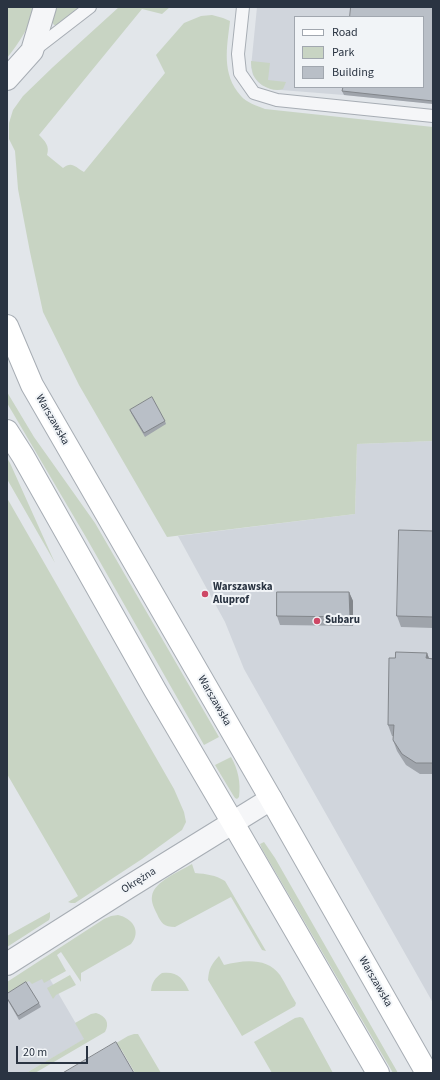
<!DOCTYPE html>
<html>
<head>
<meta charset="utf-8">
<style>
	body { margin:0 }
	#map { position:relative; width:440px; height:1080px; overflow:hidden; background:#e2e6ea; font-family:"Source Sans 3",sans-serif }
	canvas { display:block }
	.frame { position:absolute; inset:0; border:8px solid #2a3442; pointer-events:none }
	.legend { position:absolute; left:294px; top:16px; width:130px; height:72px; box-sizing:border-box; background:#f1f4f7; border:1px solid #a1a7af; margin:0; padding:5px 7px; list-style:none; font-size:12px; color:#2a3442 }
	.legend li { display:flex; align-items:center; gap:8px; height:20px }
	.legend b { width:20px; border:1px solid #a1a7af }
	.scale { position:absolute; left:16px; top:1046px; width:72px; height:18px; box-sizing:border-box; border:2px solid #2a3442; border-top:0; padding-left:5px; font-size:12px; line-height:14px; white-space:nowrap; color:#2a3442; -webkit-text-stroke:3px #f1f4f7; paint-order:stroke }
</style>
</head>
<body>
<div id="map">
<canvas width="440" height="1080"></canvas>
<div class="frame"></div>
<ul class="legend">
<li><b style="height:5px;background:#fff"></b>Road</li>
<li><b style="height:11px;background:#c8d4c3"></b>Park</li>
<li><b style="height:11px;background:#b9bfc7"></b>Building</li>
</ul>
<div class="scale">20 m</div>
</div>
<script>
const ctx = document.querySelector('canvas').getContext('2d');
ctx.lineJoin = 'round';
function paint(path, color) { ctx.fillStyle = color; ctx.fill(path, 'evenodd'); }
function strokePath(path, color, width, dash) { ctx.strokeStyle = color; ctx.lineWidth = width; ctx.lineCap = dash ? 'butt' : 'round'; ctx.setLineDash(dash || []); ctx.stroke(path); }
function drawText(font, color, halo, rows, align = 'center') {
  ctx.font = font + ' "Source Sans 3",sans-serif'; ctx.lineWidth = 4; ctx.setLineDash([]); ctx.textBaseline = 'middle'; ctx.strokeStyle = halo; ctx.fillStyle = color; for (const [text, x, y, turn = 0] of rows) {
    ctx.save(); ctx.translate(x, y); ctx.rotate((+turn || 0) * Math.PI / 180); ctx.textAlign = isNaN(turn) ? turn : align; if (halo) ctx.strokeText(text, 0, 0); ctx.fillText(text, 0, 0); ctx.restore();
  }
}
paint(new Path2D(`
	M257,7H433V104L344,95L281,90L270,88L262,85L258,82L253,75L251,67ZM295,17H423V87H295Z
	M433,441V1003L244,669L225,622L178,536L355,514L357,444Z
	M44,969L85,1039L26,1073H7V991Z`), '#d0d5dc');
paint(new Path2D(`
	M7,7H36C29,27 20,42 7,58Z
	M54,7H79L59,25H54L51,20Z
	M119,7H170L162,14L142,9L39,135C45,141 50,146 47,155L63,168C72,161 75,167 84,172L165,73L156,55L184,23L201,16L212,15L223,18L230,21C227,47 221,74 241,96C246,102 257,106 265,109L433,127V441L357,444L355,514L167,537L79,385L43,312L30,252L18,189L15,151L9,139V123L13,110L23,96L53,67Z
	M251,61L270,63L268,80L286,82L283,89C273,93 257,85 253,74C252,70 251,65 251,61Z
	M7,392L34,437L95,523L219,737L204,745L87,539L7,403Z
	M7,458L10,463L55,563L7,479Z
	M7,498L174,789L184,812L186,822L182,830L142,859L75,903H71L68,902L78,896L7,774Z
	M231,757C238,769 241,783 239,797L237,799L235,798L233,795L215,765Z
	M264,842L275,858L398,1073H393L262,849L260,844Z
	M192,864L195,873C207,874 215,875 225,881L266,951L262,950L231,897L175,927C164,927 161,923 157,914C154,908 151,902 152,896C154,881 181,871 192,864Z
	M50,912V917L49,920L7,947V936Z
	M118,915C132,918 142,931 131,944L81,973V982L61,952L57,955L66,971L44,983L42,979L32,984L29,981L7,993V982L104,919L111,916Z
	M219,956L224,965C243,960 267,957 280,975C286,984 290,994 296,1003L295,1006L242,1036L208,980C209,968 211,965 219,956Z
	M162,973C177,971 183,978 189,991H151C152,982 155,978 162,973Z
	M70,975L76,985L56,995L53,999L47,988Z
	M96,1013C106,1016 110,1023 105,1032L35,1073H26L84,1039L75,1023L91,1014Z
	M300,1017L303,1018L333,1073H272L254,1042L295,1018Z
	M134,1034H138L161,1073H135L121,1049L80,1073H66L128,1036Z`), '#c8d4c3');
const lane = new Path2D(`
	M243,7L238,54L240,73L254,93L277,100L433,116
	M33,51L90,7`);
const street = new Path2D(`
	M7,79L32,51L45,7
	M7,964L127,888L271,799`);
const secondary = new Path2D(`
	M7,326L32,385L271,799L427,1073
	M7,431L23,456L155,690L233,823L378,1073`);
strokePath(lane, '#a7adb4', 14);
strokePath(street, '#a7adb4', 24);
strokePath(secondary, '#a7adb4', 24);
strokePath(lane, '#f5f6f8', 12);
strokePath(street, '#f5f6f8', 22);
strokePath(secondary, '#fff', 22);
paint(new Path2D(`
	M433,7V104L344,95L342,91Z
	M130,410L165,421L166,424L145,437L131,413Z
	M433,531V628L401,627L397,616Z
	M349,592L353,601V626L280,625L277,616Z
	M427,653L429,658L433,659V774H420L406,765L397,751L393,740L394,736H392L388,725L395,658Z
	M7,994L39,1003L41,1007L19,1020L7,999Z`), '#9fa4ab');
paint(new Path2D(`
	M349,592L353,601V626L350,617Z
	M427,653L431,664L426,658Z`), '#82868b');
const building = new Path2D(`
	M351,7H433V101L342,91L343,87H423V17H350Z
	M152,397L165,421L144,433L130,410Z
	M399,530L433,531V617L397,616Z
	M277,592H349L350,617L277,616Z
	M396,652L427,653L426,658L433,659V763H416L402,754L393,740L394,725H388L389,658H395Z
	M26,982L39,1003L18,1016L7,998V994Z
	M116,1042L134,1073H63Z`);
paint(building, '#b9bfc7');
strokePath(building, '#82868b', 1);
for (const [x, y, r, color] of [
	[205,594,4,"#ce4866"],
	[317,621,4,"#ce4866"]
]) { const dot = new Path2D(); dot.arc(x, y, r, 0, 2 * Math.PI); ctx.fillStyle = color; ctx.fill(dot); strokePath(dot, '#f1f4f7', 1.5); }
drawText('11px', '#2a3442', '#f1f4f7', [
	["Warszawska",52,420,60],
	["Warszawska",214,701,60],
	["Okrężna",139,881,-32],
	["Warszawska",375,982,60]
]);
drawText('bold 11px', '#2a3442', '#f1f4f7', [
	["Warszawska",213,588],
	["Aluprof",213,601],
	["Subaru",325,621]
], 'left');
</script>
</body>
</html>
